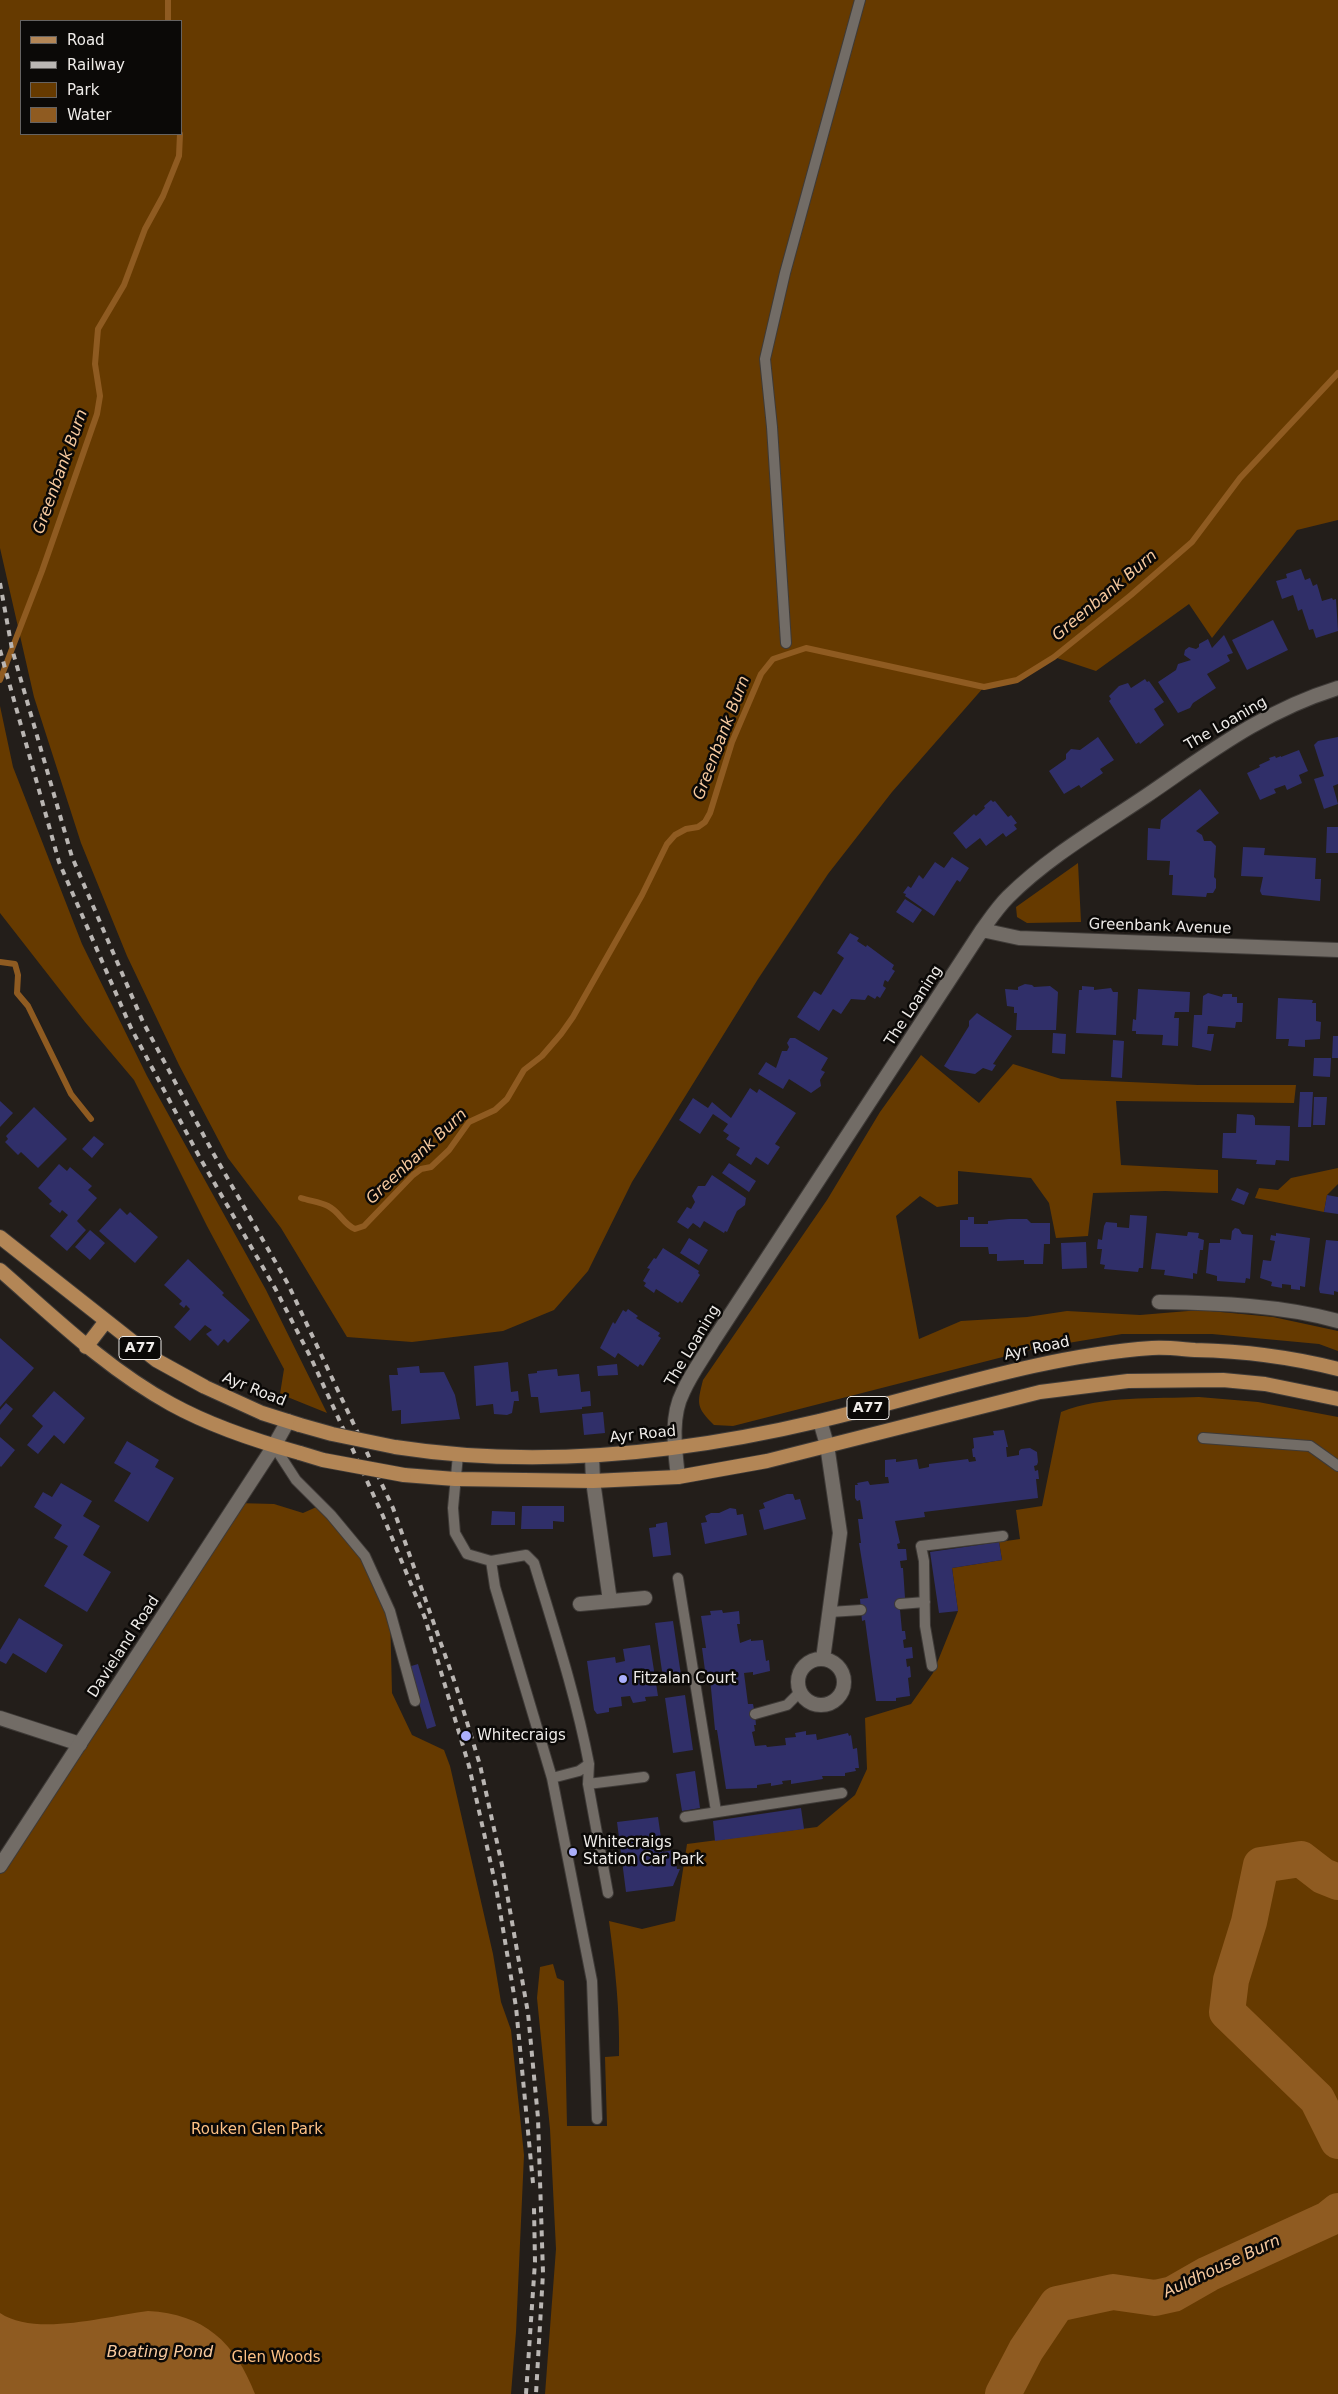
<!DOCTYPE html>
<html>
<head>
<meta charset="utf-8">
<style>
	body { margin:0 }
	#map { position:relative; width:1338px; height:2394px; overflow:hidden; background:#231e1a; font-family:"DejaVu Sans",sans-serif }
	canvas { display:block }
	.legend { position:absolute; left:20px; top:20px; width:162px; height:115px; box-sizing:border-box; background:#0b0907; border:1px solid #666361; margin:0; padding:6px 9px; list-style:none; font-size:15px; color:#eeebe8 }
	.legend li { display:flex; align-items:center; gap:10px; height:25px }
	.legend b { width:25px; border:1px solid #666361 }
</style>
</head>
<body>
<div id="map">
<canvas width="1338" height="2394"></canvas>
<ul class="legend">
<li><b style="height:6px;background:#b38656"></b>Road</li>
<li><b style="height:6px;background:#bab6b3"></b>Railway</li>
<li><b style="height:14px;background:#663a00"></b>Park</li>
<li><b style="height:14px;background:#8f5b21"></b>Water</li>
</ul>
</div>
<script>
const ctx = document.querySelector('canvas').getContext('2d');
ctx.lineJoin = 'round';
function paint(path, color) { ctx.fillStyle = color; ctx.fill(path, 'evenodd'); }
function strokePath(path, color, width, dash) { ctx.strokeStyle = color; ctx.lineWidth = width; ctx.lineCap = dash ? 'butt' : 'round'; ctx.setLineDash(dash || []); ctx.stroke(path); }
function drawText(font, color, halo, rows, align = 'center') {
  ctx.font = font + ' "DejaVu Sans",sans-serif'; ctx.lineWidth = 5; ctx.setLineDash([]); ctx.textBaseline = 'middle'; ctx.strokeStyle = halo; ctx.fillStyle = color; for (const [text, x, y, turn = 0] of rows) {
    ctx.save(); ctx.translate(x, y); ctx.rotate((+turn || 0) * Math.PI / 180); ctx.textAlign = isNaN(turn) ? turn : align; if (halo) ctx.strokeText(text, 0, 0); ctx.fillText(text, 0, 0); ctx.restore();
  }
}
paint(new Path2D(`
	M0,0H1338V520L1297,530L1212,638L1189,604L1096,671L1054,657L1017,680L984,687L892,792L828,874L758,979L632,1182L588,1271L554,1310L503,1331L412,1342L347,1337L281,1228L228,1158L179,1065L127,956L81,843L34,697L0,548ZM21,21H181V134H21Z
	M0,706L13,767L82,944L147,1076L266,1290L327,1413L280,1394L284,1369L207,1226L134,1080L85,1022L0,913Z
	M1078,863L1081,922L1027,923L1017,917L1016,907Z
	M921,1055L979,1103L1013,1064L1061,1079L1198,1085H1296L1294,1103L1116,1101L1121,1165L1218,1170V1193L1165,1191L1093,1193L1088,1236L1056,1238L1049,1203L1031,1178L958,1171V1204L937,1207L920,1196L896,1216L919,1339L961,1321L1027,1317L1067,1311L1140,1315L1200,1310L1273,1317L1338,1331V1351L1319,1344L1212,1334H1122L1038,1348L733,1426L714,1425C696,1407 697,1404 703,1380L827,1200L880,1112Z
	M1338,1168V1184L1327,1195L1324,1212L1255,1198L1259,1188L1278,1190L1291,1178Z
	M1199,1397L1258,1402L1338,1417V2394H545L556,2249L550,2129L537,1998L540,1967L553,1964L557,1978L564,1981L567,2126H607L605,2057L619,2056C620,2010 615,1966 609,1921L642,1929L675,1921L687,1844L817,1827L855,1795L867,1769L865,1718L911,1704L933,1673L958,1611L952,1568L1002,1560L999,1542L1020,1539L1016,1510L1042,1506L1061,1412C1104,1395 1154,1399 1199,1397Z
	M237,1503L274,1504L303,1513L321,1505L365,1556L390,1611L392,1693L412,1735L444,1750L450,1766L493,1954L501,2002L511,2030L524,2155L516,2332L511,2394H0V1866Z`), '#663a00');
paint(new Path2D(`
	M148,2311C204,2314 235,2342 255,2394H0V2313C36,2337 106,2316 148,2311Z`), '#8f5b21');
strokePath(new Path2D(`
	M168,0V21
	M0,680L42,571L97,414L100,396L95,364L98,329L124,285L145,229L163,196L179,156L180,134
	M0,962L15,964L18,975L17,993L28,1006L71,1094L91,1119
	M301,1198C310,1201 320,1202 328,1206C340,1212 343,1224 355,1229L364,1226L413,1175L421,1169L431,1167L449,1150L469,1122L495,1110L507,1099L524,1070L542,1056L561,1034L573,1017L642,895L667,844L675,835L686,829L698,827L705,822L710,813L732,742L761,674L773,659L806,648L984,687L1017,680L1054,657L1131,595L1192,542L1240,478L1338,373`), '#8f5b21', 6);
strokePath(new Path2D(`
	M1338,1882L1323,1876L1301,1859L1261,1865L1249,1922L1231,1980L1227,2012L1317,2099L1338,2141
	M1003,2394L1026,2350L1057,2304L1113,2292L1155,2298L1173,2294L1208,2274L1328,2219L1338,2211`), '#8f5b21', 36);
paint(new Path2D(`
	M1301,569L1305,580L1310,578L1313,586L1317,584L1322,601L1332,598L1333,600L1336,599L1338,631L1316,638L1313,629L1309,630L1302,609L1298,611L1293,595L1282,599L1276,581L1287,578L1286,574Z
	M1273,620L1288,650L1247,670L1232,640Z
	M1224,635L1233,653L1227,655L1230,661L1207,674L1216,688L1193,703L1190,708L1178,713L1158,682L1176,670L1178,664L1191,660L1184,655L1185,650L1189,647L1196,649L1199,647V644L1208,639L1212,648Z
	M1145,679L1147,682L1149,681L1164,702L1154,709L1164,725L1140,744L1139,742L1136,744L1109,701L1111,699L1109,696L1119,686L1128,683L1131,688Z
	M1098,737L1114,760L1100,769L1103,773L1081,788L1079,785L1064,794L1049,771L1066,759V754L1071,749L1080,750Z
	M1338,737V784L1333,786L1338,804L1324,809L1314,779L1324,776L1314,745L1318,741Z
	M1299,750L1308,771L1299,775L1302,783L1287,790L1285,785L1274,789L1276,793L1260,800L1247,773L1260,767L1259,765L1270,760L1269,758L1275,756L1276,758L1281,756V757Z
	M1200,789L1219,813L1196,831L1202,835L1204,841H1211L1216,846L1214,877L1216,879V888L1213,893H1207L1206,897L1172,895L1173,875H1169L1170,861L1147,860L1148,828L1160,829L1161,820Z
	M991,800L993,802L995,801L1008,817L1011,815L1017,823L1014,825L1017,829L1006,837L1003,833L986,846L980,838L966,849L953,833L974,814L976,816L985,808L984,806Z
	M1327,827H1338V853H1326Z
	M1243,847L1265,848L1264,855L1316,858L1315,879H1321L1320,901L1262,895L1260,891L1263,877L1241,876Z
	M952,857L969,868L960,882L957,880L934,916L905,896L906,894L903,893L908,886L911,888L919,875L923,879L935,862L944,868Z
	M905,899L922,910L913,923L896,912Z
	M850,933L859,938L857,941L866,947L867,945L894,965L892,969L895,971L888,982L885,980L884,982L883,986L886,988L880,998L877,996L875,999L868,995L865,1000L851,999L841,1014L833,1009L819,1031L797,1017L814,991L821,995L834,974L844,958L837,953Z
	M1025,984L1032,985L1034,987L1050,986L1058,992L1056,1030H1016L1017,1013H1014V1007L1007,1006L1005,989L1018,990V987Z
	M1082,986L1094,987V990L1111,988L1113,992H1118L1116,1035L1076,1033L1079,990H1082Z
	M1138,989L1190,992L1189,1012H1175L1174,1018H1179L1178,1046L1162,1045L1163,1035L1136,1034V1031H1132L1133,1019L1136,1020Z
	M1208,993L1222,997L1223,994H1232V997H1237V1003H1243L1242,1022H1236L1235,1028L1208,1026L1207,1034H1214L1211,1051L1192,1047L1194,1015H1202L1203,996Z
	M1278,998L1313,1000L1312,1003H1316V1021L1321,1022L1320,1039L1305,1040V1047L1288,1046L1289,1039H1276Z
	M977,1013L1012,1036L993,1064L996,1065L992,1071L983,1068L975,1074L950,1070L944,1066L969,1026V1021Z
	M1053,1033L1066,1034L1065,1054L1052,1053Z
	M1333,1036H1338V1058H1332Z
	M790,1038H795L828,1058L821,1070L825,1072L820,1080L821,1086L811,1093L789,1079L783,1089L758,1074L766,1062L776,1068L782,1051H787L789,1047L787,1043Z
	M1113,1040L1124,1041L1122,1078L1111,1077Z
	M1314,1058H1331L1330,1077L1313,1076Z
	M750,1088L757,1093L759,1089L796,1113L775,1144L780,1147L768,1165L756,1157L751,1165L736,1155L740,1148L726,1139L729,1135L723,1131L728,1124L713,1114L700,1134L679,1120L693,1098L708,1108L712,1102L731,1118Z
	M1300,1092H1313L1311,1127H1298Z
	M1314,1097H1327L1325,1125H1313Z
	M0,1101L13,1113L0,1127Z
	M34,1107L67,1139L38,1168L21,1152L18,1155L5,1142L8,1139L6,1136Z
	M1237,1114L1253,1115L1255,1118V1125L1290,1126L1289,1161L1276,1160L1275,1165L1256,1164L1257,1160L1222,1158L1223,1133H1236Z
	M94,1136L104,1144L92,1158L82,1149Z
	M729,1163L756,1181L749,1192L722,1173Z
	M59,1164L67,1171L70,1167L92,1186L88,1190L97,1198L77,1221L86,1230L67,1251L50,1236L68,1215L62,1210L60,1213L49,1204L52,1201L38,1188Z
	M712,1175L746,1198L745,1205L737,1211L727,1232L725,1231L724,1233L704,1221L700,1228L693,1223L688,1229L677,1222L687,1207L691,1209L695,1202L692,1196L698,1186H705Z
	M1237,1188L1249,1193L1244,1205L1231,1200Z
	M1327,1195L1338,1197V1214L1324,1212Z
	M120,1208L127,1215L130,1212L158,1237L135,1263L99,1231Z
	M1130,1215L1147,1216L1143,1268H1139L1138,1272L1104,1269L1105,1265L1100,1264L1102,1249H1097L1098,1239L1102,1240L1104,1226L1106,1222L1117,1223V1227L1129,1228Z
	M968,1217H974V1224H988V1221L1009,1219H1027L1031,1223H1050V1244H1044L1043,1264H1024V1260L997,1261V1254H989L988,1247H960V1220H968Z
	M1235,1228L1239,1229L1242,1234L1253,1235L1250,1279L1246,1278L1245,1283L1217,1281V1276L1206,1273L1209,1243H1220V1239L1231,1240L1232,1231Z
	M90,1230L105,1243L90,1260L75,1247Z
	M1188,1232L1199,1233L1198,1238L1204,1240L1203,1250H1200L1197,1274L1193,1273V1279L1164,1275L1165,1270L1151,1269L1156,1233L1187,1236Z
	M1276,1233L1310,1238L1305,1287L1300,1286V1290L1291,1289V1285L1282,1284V1288L1271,1286L1272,1282L1260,1278L1263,1260L1271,1261L1275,1241L1270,1240L1271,1235L1276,1236Z
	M689,1238L708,1250L699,1265L680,1253Z
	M1326,1240L1338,1241V1292L1334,1291V1295L1320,1293L1319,1289Z
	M1086,1242L1087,1268L1062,1269L1061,1243Z
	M663,1248L699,1271L698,1273L700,1275L682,1303L680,1301L678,1303L656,1289L654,1293L644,1286L646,1283L643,1281L650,1269L647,1268L654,1258L656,1259Z
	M188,1259L224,1293L222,1295L250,1320L228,1343L224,1339L218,1346L206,1334L212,1330L205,1325L190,1341L174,1327L190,1309L186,1305L184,1308L179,1304L182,1301L164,1285Z
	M628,1309L638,1316L636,1318L660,1333L658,1336L661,1338L643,1366L640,1364L638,1367L618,1353L615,1358L600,1348L613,1322L615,1324L623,1310L626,1312Z
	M0,1338L34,1368L0,1407Z
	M508,1362L511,1392L518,1391L519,1401H514L512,1413L507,1415L494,1414L493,1404L476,1406L474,1366Z
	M617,1364L618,1375L598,1376L597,1366Z
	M419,1366L420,1373L444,1372L455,1395L460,1419L401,1424V1410L392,1411L389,1375H398L397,1368Z
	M557,1369L558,1376L579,1374L581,1392L590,1391L591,1406L582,1407V1409L540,1413L538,1397H531L528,1374L537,1373V1371Z
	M54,1391L85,1418L64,1444L54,1435L38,1454L27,1445L43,1426L32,1416Z
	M6,1403L13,1409L0,1425V1410Z
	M603,1412L605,1433L584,1435L582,1414Z
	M1004,1430L1008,1447H1006L1007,1457L1019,1455V1451L1021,1449L1030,1448L1037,1452L1038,1462L1037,1465L1034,1466L1035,1471L1038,1470L1039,1479H1036L1038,1498L924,1512L925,1517L895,1521L900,1543L897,1544L898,1549H906L907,1560L900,1561L901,1568H903L905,1598L899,1599L902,1631H905L906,1639L903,1640L904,1648L912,1647L913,1658L906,1659L907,1667L910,1666L911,1677L908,1678L910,1696L896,1698V1701H876L865,1620L862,1621L860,1599L868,1598L859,1543H861L858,1519H863L860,1500L857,1501L855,1498V1485H858L857,1483L868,1481L870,1485L889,1483L888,1477H885V1460L896,1459V1462L917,1459L919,1469L929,1467V1464L968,1459L969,1462L976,1461L975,1457H973L972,1449L974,1448L973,1438L994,1435L993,1431Z
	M0,1437L15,1450L1,1467L0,1466Z
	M127,1441L159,1460L155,1467L174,1478L148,1522L114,1501L131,1473L114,1463Z
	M61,1483L92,1501L83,1516L100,1526L83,1555L111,1572L87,1612L44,1586L68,1546L54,1538L62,1525L34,1507L43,1492L52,1497Z
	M787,1494H793L795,1500L800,1499L806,1519L764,1530L759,1510L765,1508L763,1503Z
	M522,1506H564V1522L553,1521V1529H521Z
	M730,1508L736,1509L737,1515L743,1514L747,1535L705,1544L701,1523L707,1522L705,1516L711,1513H719Z
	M492,1511L515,1512V1525H491Z
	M667,1522L671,1555L653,1557L649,1528L656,1527V1524Z
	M999,1542L1002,1560L952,1568L958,1611L939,1613L930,1552Z
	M722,1610L723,1613L739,1611L740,1624H737L740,1643L751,1639V1641L763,1640L766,1661L769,1660L770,1671L753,1675V1672L744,1673L748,1704H753L755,1714L756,1725H754L755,1731L752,1732L755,1746L766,1745L767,1747L786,1745L785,1738L796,1737L795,1733L806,1731V1735L816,1734L817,1740L848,1733L849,1736L851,1735L853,1749L857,1748L859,1768H855L856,1771L845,1773V1776H822L823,1779L791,1784V1780L782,1781L783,1784L771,1786V1783L757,1785V1788L726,1789L717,1730H715L710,1678H706L702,1648H706L701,1616L711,1615L710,1611Z
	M19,1618L63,1645L46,1673L13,1653L6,1664L0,1661V1650Z
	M673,1621L681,1675L663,1678L655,1623Z
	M650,1645L658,1696L645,1697L646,1701L633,1703L630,1696L621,1697L622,1706L609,1708V1712L597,1714L594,1710L587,1661L615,1657L616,1663L625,1661L623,1649Z
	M418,1664L436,1726L427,1729L408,1667Z
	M685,1695L693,1750L673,1753L665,1698Z
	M695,1771L700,1808L682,1811L676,1774Z
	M801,1808L804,1829L715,1841L713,1821Z
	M658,1817L663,1852L674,1850L677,1869H680L673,1886L626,1892L617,1822Z`), '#302f69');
const service = new Path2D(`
	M786,643L772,427L765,359L785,273L860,0
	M1203,1438L1310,1446L1338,1466
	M274,1446L296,1480L331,1515L365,1556L390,1611L415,1701
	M458,1455L453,1508L455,1533L467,1554L491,1561L526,1555L534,1563C554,1629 576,1696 589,1764L579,1771L552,1778L495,1587L491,1561
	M678,1578L716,1811
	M900,1604L925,1602
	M830,1612L861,1610
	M932,1666L925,1626L924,1561L921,1546L1003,1536
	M755,1714L787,1705L800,1692
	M589,1764L588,1784L608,1893
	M552,1778L592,1981L597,2119
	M588,1784L644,1777
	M685,1817L842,1793`);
const minor = new Path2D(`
	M982,930L1019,938L1338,950
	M1159,1302C1219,1303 1280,1305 1338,1321
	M820,1421L827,1445L840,1533L823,1659
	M592,1456L593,1481L610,1601
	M678,1477C675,1450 670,1417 683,1392C691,1374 703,1358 713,1341L982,930C990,919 998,907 1008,897C1048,857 1100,827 1146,796C1209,753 1263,711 1338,688
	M580,1604L645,1598
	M798 1682a23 23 0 1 1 46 0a23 23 0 1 1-46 0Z
	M0,1718L80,1744`);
const tertiary = new Path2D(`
	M0,1866L274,1446L288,1421`);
const primary = new Path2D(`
	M0,1237L156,1360L205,1387L262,1413L300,1425
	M0,1270C55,1318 107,1369 171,1404C211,1426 256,1441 300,1453
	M86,1347L106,1321
	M395,1447C537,1469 680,1454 819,1421C930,1395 1038,1356 1152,1348C1166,1347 1181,1349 1195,1350C1244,1351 1291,1357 1338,1369
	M404,1475L455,1479L593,1481L678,1477L767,1461L1040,1392L1128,1381L1223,1380L1265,1384L1338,1399`);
strokePath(service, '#3e3a37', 12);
strokePath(minor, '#3e3a37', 16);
strokePath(tertiary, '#3e3a37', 16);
strokePath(primary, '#3e3a37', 16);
strokePath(service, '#726c66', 10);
strokePath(minor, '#726c66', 14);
strokePath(tertiary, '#726c66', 14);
strokePath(primary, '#b38656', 14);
strokePath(new Path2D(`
	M0,583L12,649L72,857L143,1022L212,1151L288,1284L393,1508L456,1686L480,1765L502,1865L528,2013L538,2118L543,2273L536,2394
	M0,650L59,862L131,1028L200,1158L276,1290L311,1358L383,1516L425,1618L469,1766L496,1887L516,2007L533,2183
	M526,2394L535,2262L534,2208`), '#bab6b3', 4, [6, 6]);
const primaryBridge = new Path2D(`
	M300,1425L332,1434L395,1447
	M300,1453L323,1460L404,1475`);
strokePath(primaryBridge, '#3e3a37', 16, []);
strokePath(primaryBridge, '#b38656', 14);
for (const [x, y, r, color] of [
	[623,1679,5,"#abaffb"],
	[466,1736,6,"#abaffb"],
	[573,1852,5,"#abaffb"]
]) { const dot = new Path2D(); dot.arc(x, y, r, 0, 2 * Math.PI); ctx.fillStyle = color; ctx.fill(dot); strokePath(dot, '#0b0907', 2); }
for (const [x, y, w] of [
	[140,1348,42],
	[868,1408,42]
]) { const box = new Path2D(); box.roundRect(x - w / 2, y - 11.5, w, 23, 4); ctx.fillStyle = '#0b0907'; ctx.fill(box); strokePath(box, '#eeebe8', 1); }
drawText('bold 14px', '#eeebe8', null, [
	["A77",140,1348],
	["A77",868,1408]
]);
drawText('15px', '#eeebe8', '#0b0907', [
	["The Loaning",1226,724,-30],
	["Greenbank Avenue",1160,927,2],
	["The Loaning",914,1006,-57],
	["The Loaning",693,1346,-59],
	["Ayr Road",1037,1349,-12],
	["Ayr Road",254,1390,22],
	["Ayr Road",643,1435,-6],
	["Davieland Road",124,1647,-57]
]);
drawText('15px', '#eeebe8', '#0b0907', [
	["Fitzalan Court",633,1679],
	["Whitecraigs",477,1736],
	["Whitecraigs",583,1843],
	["Station Car Park",583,1860]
], 'left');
drawText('15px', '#fec185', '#0b0907', [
	["Rouken Glen Park",257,2130],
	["Glen Woods",276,2358]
]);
drawText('italic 16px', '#f7c99e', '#0b0907', [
	["Greenbank Burn",61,472,-70],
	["Greenbank Burn",1105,596,-40],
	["Greenbank Burn",722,738,-69],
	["Greenbank Burn",417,1157,-43],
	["Auldhouse Burn",1222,2267,-25],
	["Boating Pond",160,2353]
]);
</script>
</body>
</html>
